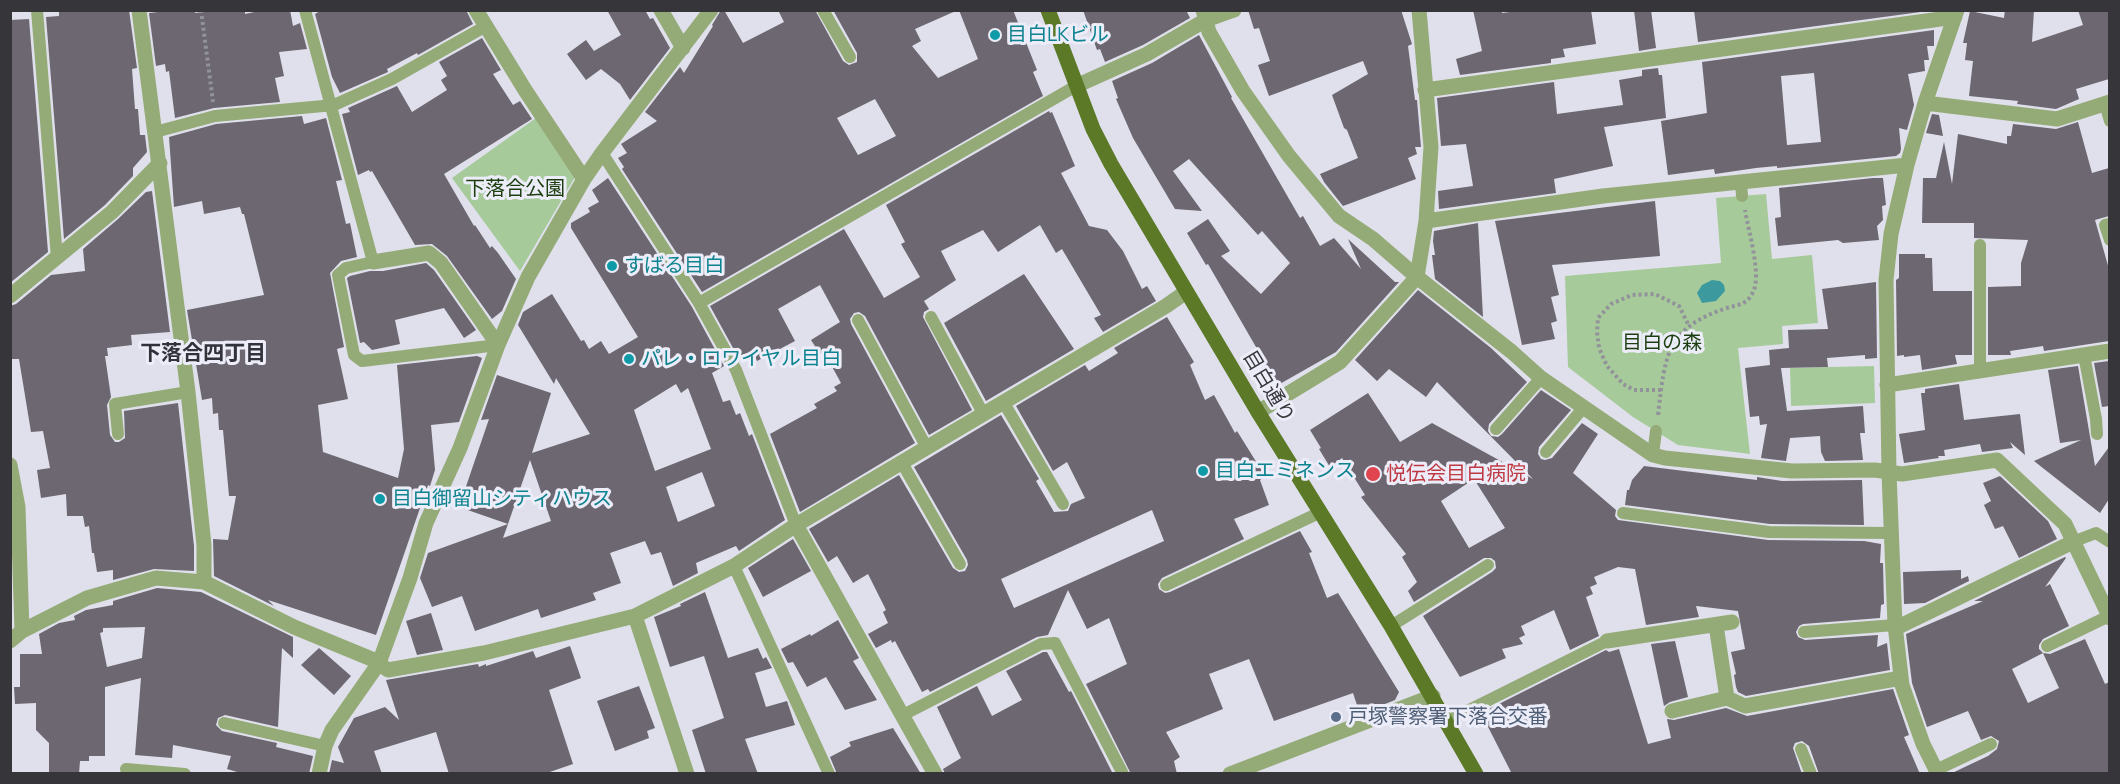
<!DOCTYPE html>
<html>
<head>
<meta charset="utf-8">
<style>
	body { margin:0 }
	#map { position:relative; width:2120px; height:784px; overflow:hidden; background:#dfe0eb; font-family:Manrope,sans-serif }
	canvas { display:block }
	.frame { position:absolute; inset:0; border:12px solid #36363a; pointer-events:none }
</style>
</head>
<body>
<div id="map">
<canvas width="2120" height="784"></canvas>
<div class="frame"></div>
</div>
<script>
const ctx = document.querySelector('canvas').getContext('2d');
ctx.lineJoin = 'round';
function paint(path, color) { ctx.fillStyle = color; ctx.fill(path, 'evenodd'); }
function strokePath(path, color, width, dash) { ctx.strokeStyle = color; ctx.lineWidth = width; ctx.lineCap = dash ? 'butt' : 'round'; ctx.setLineDash(dash || []); ctx.stroke(path); }
function drawText(font, color, halo, rows, align = 'center') {
  ctx.font = font + ' Manrope,"Noto Sans JP",sans-serif'; ctx.lineWidth = 6; ctx.setLineDash([]); ctx.textBaseline = 'middle'; ctx.strokeStyle = halo; ctx.fillStyle = color; for (const [text, x, y, turn = 0] of rows) {
    ctx.save(); ctx.translate(x, y); ctx.rotate((+turn || 0) * Math.PI / 180); ctx.textAlign = isNaN(turn) ? turn : align; if (halo) ctx.strokeText(text, 0, 0); ctx.fillText(text, 0, 0); ctx.restore();
  }
}
paint(new Path2D(`
	M536,118L575,177L520,271L452,178Z
	M1766,194L1772,259L1812,255L1818,323L1782,326L1783,344L1738,348L1750,454L1678,445L1633,417L1568,367L1565,276L1721,263L1716,198Z
	M1874,366L1875,403L1791,406L1790,368Z`), '#a6ca9a');
paint(new Path2D(`
	M1712,280L1720,281L1724,285L1725,291L1716,301L1702,303L1697,293L1702,285Z`), '#3c9a9f');
paint(new Path2D(`
	M59,10H129L137,68L132,69L135,109H138L140,135H145L147,152L133,168V176L105,205L64,239L46,17L59,16Z
	M176,10H195V13L218,10H245V14L264,10H290L293,26L300,23L307,49L279,52L284,76L275,78L280,102L214,108L175,118L169,71L166,72L165,64L156,66L149,13Z
	M322,10H466L473,24L418,55L417,53L387,69L388,72L340,93L332,77L315,14Z
	M607,10H645L650,19L653,18L670,48L630,100L620,84L601,69L586,80L567,54L586,40L594,51L621,35Z
	M721,10H724L743,43L784,22L778,10H815L843,61L849,65L857,62V53L833,10H958L915,29L921,41L912,46L938,78L978,59L959,10H1013L1037,70L1033,72L1043,96L702,292L622,169L624,167L618,158L627,153L621,144L657,121L645,112L680,67L684,73L713,26L712,25ZM875,99L896,136L858,155L837,118Z
	M1083,10H1186L1190,18L1143,45L1105,62L1100,49L1097,50Z
	M1248,10H1401L1412,44L1408,46L1415,100H1417L1421,147H1415L1417,154L1408,158L1416,179L1343,206L1324,182L1320,174L1358,158L1347,130L1344,128L1332,95L1368,74L1363,61L1269,96L1258,65L1270,61L1259,28L1254,29Z
	M1473,10H1502V13L1525,10H1591L1596,44L1563,49L1565,57L1551,59V63L1460,75L1456,59L1482,51Z
	M1634,10H1651L1656,48L1639,51Z
	M1694,10H1928V11L1698,42Z
	M2005,10H2034L2032,42L2083,25L2078,10H2109V79L2076,89L2079,99L2056,109L2017,104L2018,101L1969,96L1973,61L1965,60L1967,43H1963L1970,11L2004,18Z
	M29,19L48,252L10,283V20Z
	M1934,30V46H1927L1929,60H1924L1925,71L1908,74L1914,105L1907,130L1899,128L1901,149L1900,153L1896,156L1777,168V166L1756,168L1715,174L1714,169L1668,175L1661,121L1707,113L1702,62ZM1814,73L1821,142L1787,145L1781,76Z
	M1199,35L1232,97L1231,98L1300,218L1303,216L1320,246L1334,238L1361,269L1348,239L1395,282H1399L1336,352L1278,385L1208,264L1206,265L1187,233L1208,219L1230,251L1221,256L1261,294L1290,263L1262,231L1258,235L1189,159L1173,171L1202,211L1175,209L1133,138L1116,99L1118,98L1112,81L1152,63Z
	M482,38L501,70L493,74L513,105L520,101L532,119L444,174L474,226L475,225L490,248L492,246L498,253L516,279L502,311L492,319L447,256L432,244L415,245L372,171L370,172L369,170L358,175L342,114L350,112L348,108L397,86L412,112L447,90L441,80L447,76L439,62Z
	M1658,68L1659,75H1662L1666,118L1604,127L1613,166L1554,179L1556,193L1439,209L1438,191L1473,186L1466,144L1441,146L1437,98L1554,82L1557,114L1623,105L1619,80L1642,76V70Z
	M1049,111L1050,113L1052,112L1075,166L1061,173L1089,226L1107,230L1123,251L1142,289L1147,286L1156,301L1103,332L1094,318L1101,315L1062,249L1056,253L1040,225L998,252L983,230L941,251L956,280L924,301L929,309L924,312L923,317L972,410L929,435L865,316L859,312L854,313L850,319L851,324L915,443L800,512L770,434L817,408L814,404L837,391L834,387L841,383L824,352L820,354L811,340L840,322L820,285L778,309L795,341L757,361L755,356L748,360L744,354L738,357L710,306L844,229L884,298L920,277L901,244L905,242L886,205Z
	M1932,114L1939,115L1943,136L1926,133Z
	M302,116L304,124L326,118L342,180L336,181L346,224L350,223L357,257L341,261L330,273L344,347L337,349L348,399L318,405L323,452L398,478L404,449L397,365L477,356L482,358L459,422L431,425L435,470L430,486L428,485L376,635L268,600L274,606L214,576L213,539L228,540L236,496H229L223,430H219L218,413L213,414L212,398L202,400L187,310L264,295L244,214H242L240,207L204,214L202,201L174,207L169,137L216,124Z
	M2078,122L2092,173L2109,168V216L2095,220L2109,269V341L2044,351L2043,346L2010,351L2011,355H1988V287L2021,286V263L2028,240L1974,238V223H1922L1923,178H1936L1944,142L1952,184L1958,134L2007,144V136H2011L2013,124L2056,129Z
	M608,178L692,307L724,366L712,373L723,402L730,400L736,415L740,413L749,436L752,434L785,520L739,551L736,546L696,563L698,573L673,586L661,552L651,555L645,541L610,553L621,583L593,593L596,600L541,618L538,609L475,631L462,596L432,607L420,578L428,553L508,524L459,507L489,419L481,420L497,375L551,393L532,453L590,434L556,378L554,384L518,325L523,312L552,294L581,341L584,340L589,349L601,341L609,354L638,337L571,228V223L590,212L588,208L599,202L592,190ZM676,384L681,393L688,388L711,449L655,471L634,410ZM530,460L551,521L503,538L508,524ZM702,472L715,506L678,522L666,487Z
	M1873,178H1883L1886,205L1882,206L1883,220L1877,226L1879,240L1843,243L1838,240L1778,246L1775,218L1781,217L1779,188Z
	M152,191L170,332L131,335L132,345L107,348L108,356H105L111,397L107,405L110,435L115,442H119L125,438L124,411L178,403L194,546V571L154,569L113,580V570L97,572L94,553H92L89,526L85,527L83,516H67L66,494L41,498L37,470L50,468L43,431L31,432L19,359H12L10,349V306L16,304L51,275L85,271L83,249L118,219L146,192Z
	M1655,201L1660,256L1552,265L1559,295L1551,297L1557,321L1551,323L1555,339L1522,345L1495,221Z
	M1478,223L1483,317L1435,279L1432,255H1435L1433,241L1434,231Z
	M1899,254H1925V258H1932L1933,291H1972V355H1955L1957,364L1922,370L1920,355L1904,357V355L1897,356L1896,280L1899,278Z
	M426,263L434,270L476,330L464,338L444,308L395,320L400,344L372,350L364,342L360,343L347,278L350,276L370,271H383Z
	M1024,274L1074,349L986,401L944,323Z
	M1876,282L1877,358L1865,359V355L1827,358L1828,367L1781,368L1787,411L1863,406L1865,433H1860L1863,460L1825,461L1821,452L1820,436L1790,438L1786,461L1761,458L1767,424L1760,425L1759,416L1750,417L1745,368L1770,365L1769,350L1789,348L1788,330L1828,329L1822,289Z
	M1418,290L1491,348L1527,382L1489,424L1488,431L1491,436L1498,437L1502,434L1541,390L1571,410L1539,447L1538,454L1541,459L1545,460L1552,458L1582,423L1598,434L1573,473L1616,510L1615,516L1618,520L1768,540L1864,541L1881,544L1880,563H1883L1884,604L1881,605L1880,618L1803,624L1799,626L1796,632L1798,637L1805,640L1878,635L1877,647L1887,643L1890,670L1746,696L1738,692L1736,687L1734,675L1736,674L1731,652L1745,649L1738,611L1696,606L1699,617L1646,625L1635,569L1618,567L1594,577L1597,584L1590,587L1593,594L1586,597L1599,636L1570,650L1554,610L1521,626L1525,635L1519,638L1523,644L1502,649L1506,658L1460,677L1423,616L1492,572L1496,568L1495,561L1491,558H1484L1414,602L1408,591L1417,582L1402,557L1406,554L1361,497L1365,495L1342,458L1330,467L1319,449L1321,448L1310,430L1368,393L1400,442L1432,423L1533,479L1437,382L1426,397L1389,369L1377,381L1355,360ZM1474,479L1505,528L1469,548L1441,501Z
	M1167,317L1194,362L1190,365L1205,400L1214,395L1235,433L1237,431L1265,476L1260,480L1269,505L1234,519L1244,539L1162,578L1158,584L1159,589L1165,593L1170,592L1300,531L1312,552L1309,553L1327,598L1338,593L1399,692L1395,700L1360,714L1353,693L1274,721L1249,659L1209,674L1223,709L1166,732L1180,757L1174,761L1177,774H1131L1086,684L1127,664L1109,618L1087,629L1068,590L1048,635L1037,637L930,692L928,689L922,692L895,641L892,643L891,640L876,648L868,634L888,623L883,612L886,610L868,574L853,583L837,556L828,562L809,529L899,475L953,568L959,572L965,571L968,565L967,560L914,467L1001,415L1039,479L1036,481L1054,512L1068,511L1071,504L1085,498L1067,462L1053,471L1016,406L1085,365L1089,371L1118,353L1114,348ZM1152,510L1164,541L1014,608L1001,579Z
	M2109,361V406L2102,407L2094,363Z
	M2078,366L2095,466L2109,447V499L2100,513L2034,461L2081,440L2060,443L2048,370Z
	M1959,384L1964,420L2020,414L2025,455L2010,442L2013,448L1982,452L1980,444L1944,450L1945,456H1938L1939,458L1904,463L1899,434L1925,430L1921,393H1925V389Z
	M1644,466L1757,480V477L1782,481L1862,480L1864,525L1770,524L1625,505L1627,490H1629L1632,480Z
	M2000,476L2048,521L2057,539L2019,558L2003,526L1995,529L1984,505L1991,501L1983,483Z
	M793,539L811,571L763,597L748,568Z
	M2065,557L2066,558L2045,587L2050,584L2069,626L2043,639L2039,645V649L2043,653L2050,654L2085,639L2105,684L2109,682V774H1950L1988,756L1997,749L1999,741L1991,736L1981,740L1968,711L1927,727L1912,683L1906,634L1983,601H1974ZM2043,653L2059,688L2028,703L2012,669Z
	M1961,570V579L1968,576L1969,581L1925,603L1904,604L1903,572Z
	M157,588L201,592L293,637V658L282,648L278,727L225,715L218,718L216,725L222,731L277,743L276,747L313,756L309,774H244L227,769L231,756L173,745L172,758L135,755L141,678L105,687V756H89V761H80L79,774H49V743L36,730V703L15,704L14,687H20V654H42L39,634L59,623L75,620L74,616L86,610L113,605V601ZM145,627L142,658L107,667L100,633L103,632V628Z
	M705,592L728,658L758,648L763,659L766,657L772,668L755,673L766,707L787,701L795,725L745,739L758,774H706L692,730L724,718L704,656L670,667L654,617L681,606L680,604Z
	M431,613L443,650L417,655L406,621Z
	M838,620L859,658L853,661L877,700L845,710L826,677L807,687L793,662L788,663L781,649L810,634L811,636Z
	M1675,641L1688,697L1670,702L1664,706L1651,644Z
	M570,646L581,678L549,690L573,764L544,774H449L436,732L374,751L382,774H329L332,760L344,763L338,747L354,718L385,707L399,720L386,680L478,664L479,667L486,664V666L533,651L536,658Z
	M319,648L351,676L334,695L301,665Z
	M1619,649L1648,744L1671,738L1667,719L1674,720L1726,708L1747,716L1893,689L1909,735L1904,737L1920,774H1819L1809,746L1802,741L1795,743L1793,748L1802,774H1512L1481,713L1606,650L1609,652Z
	M1043,652H1047L1069,692L1071,691L1113,774H945L943,769L961,758L937,707L977,686L992,716L1022,700L1006,671Z
	M639,686L655,728L647,731L649,738L615,751L597,701Z
	M893,728L921,774H837L830,757L851,746L849,742Z`), '#6c6770');
strokePath(new Path2D(`
	M201,10L213,102
	M1661,390H1634L1623,384L1607,366L1599,348L1597,332L1598,318L1611,304L1632,295L1655,294L1679,306L1689,326
	M1658,415C1665,357 1665,328 1727,308C1738,305 1748,304 1753,292C1762,275 1748,230 1745,210`), '#92939a', 4, [3, 3]);
strokePath(new Path2D(`
	M37,10L57,258
	M305,10L373,262L346,268L338,275L354,355L362,361L498,345
	M823,10L850,57
	M2105,104L2110,121
	M155,132L215,116L334,105L392,79L486,26
	M602,153L699,303L736,370L796,525
	M1741,182L1742,196
	M2110,224L2105,225L2110,240
	M1980,245V371
	M699,303L1076,86
	M931,317L984,415
	M858,320L927,448
	M2084,355L2096,419L2097,434
	M1004,403L1063,504
	M1496,429L1541,378
	M118,434L115,404L188,392
	M1546,452L1584,407
	M1653,455L1656,431
	M902,463L960,564
	M1623,513L1769,532L1890,533
	M2075,541L2096,533L2110,542
	M734,566L829,774
	M1166,585L1321,512
	M1391,626L1488,565
	M1804,632L1895,625
	M2047,646L2109,616
	M903,715L1041,644L1055,643L1123,774
	M1447,721L1607,641
	M224,723L325,746
	M1801,749L1811,774
	M126,769L185,774
	M1936,770L1991,744`), '#95ab77', 12);
strokePath(new Path2D(`
	M139,10L188,392L204,545V582
	M476,10L525,90L584,179
	M661,10L683,48
	M1203,10L1209,32L1243,91L1289,156L1339,216L1373,239L1417,277L1512,352L1541,378L1653,455L1665,458L1792,471L1875,470L1902,474L1997,460L2065,524L2110,618
	M1419,10L1431,147L1426,221
	M1076,86L1147,54L1206,20L1234,10
	M1425,90L1955,17
	M1925,103L2057,119L2110,102
	M373,262L429,253L441,263L498,345
	M10,296L112,212L160,163
	M1887,385L2110,351
	M1258,412L1340,362L1417,277L1426,221L1603,196L1907,165
	M10,465L18,507L22,631
	M796,525L935,774
	M635,616L687,774
	M1716,625L1727,698
	M1896,628L2075,541
	M10,641L22,631L87,598L156,578L204,582L294,627L374,660L388,670L484,653L635,616L734,566L796,525L1166,306L1186,292
	M1607,641L1732,622
	M1672,711L1727,698L1745,706L1901,678
	M319,774L325,746L332,730L379,663L410,578L426,523L460,448L498,345L528,277L584,179L602,153L711,10
	M1230,774L1433,696
	M1938,774L1923,744L1902,685L1895,625L1889,473L1886,280L1891,234L1907,165L1925,103L1957,10`), '#95ab77', 15);
strokePath(new Path2D(`
	M1048,10L1093,129L1111,164L1258,412L1391,626L1476,774`), '#5b7926', 15);
for (const [x, y, r, color] of [
	[995,35,6,"#0f9aa8"],
	[612,266,6,"#0f9aa8"],
	[629,359,6,"#0f9aa8"],
	[1203,471,6,"#0f9aa8"],
	[1373,474,8,"#e0444e"],
	[380,499,6,"#0f9aa8"],
	[1336,717,6,"#5c6f8a"]
]) { const dot = new Path2D(); dot.arc(x, y, r, 0, 2 * Math.PI); ctx.fillStyle = color; ctx.fill(dot); strokePath(dot, '#ecedf9', 2); }
drawText('20px', '#0d838f', '#ecedf9', [
	["目白LKビル",1007,35],
	["すばる目白",624,266],
	["パレ・ロワイヤル目白",641,359],
	["目白エミネンス",1215,471],
	["目白御留山シティハウス",392,499]
], 'left');
drawText('20px', '#1c3e0f', '#ecedf9', [
	["下落合公園",515,189],
	["目白の森",1662,343]
]);
drawText('20px', '#36363a', '#ecedf9', [
	["目白通り",1268,387,59]
]);
drawText('20px', '#be3a42', '#ecedf9', [
	["悦伝会目白病院",1386,474]
], 'left');
drawText('20px', '#4e5e75', '#ecedf9', [
	["戸塚警察署下落合交番",1348,717]
], 'left');
drawText('bold 21px', '#31323a', '#ecedf9', [
	["下落合四丁目",203,354]
]);
</script>
</body>
</html>
